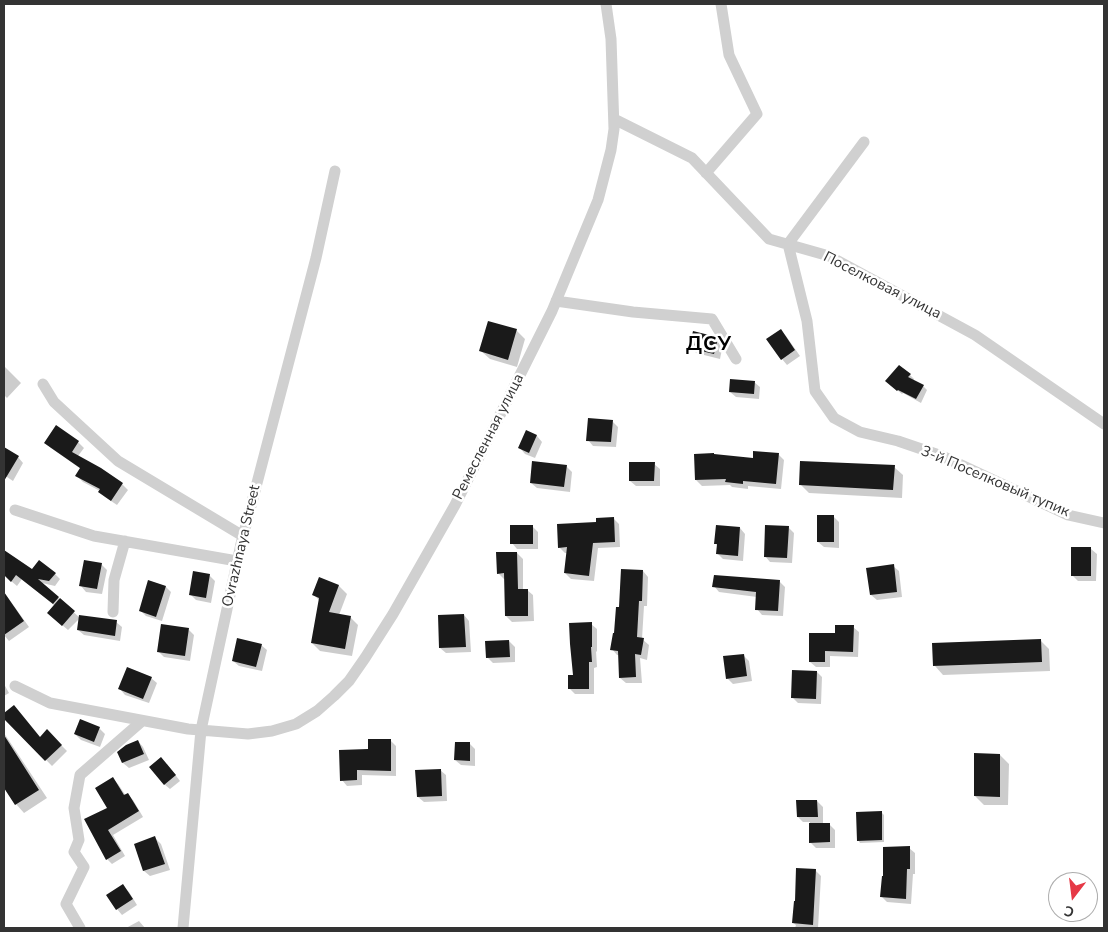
<!DOCTYPE html>
<html>
<head>
<meta charset="utf-8">
<style>
	body { margin:0 }
	#map { position:relative; width:1108px; height:932px; overflow:hidden; background:#fff; font-family:"Nunito Sans",sans-serif }
	canvas { display:block }
	.frame { position:absolute; inset:0; border:5px solid #333; pointer-events:none }
	.north { position:absolute; left:1048px; top:872px; width:50px; height:50px; box-sizing:border-box; background:#fff; border:1px solid #adadad; border-radius:50%; rotate:195deg; font-size:14px; font-weight:700; line-height:20px; text-align:center; color:#333 }
	.north::after { content:''; display:block; margin:auto; width:18px; height:22px; background:#e63946; clip-path:polygon(50% 0,100% 100%,50% 72%,0 100%) }
</style>
</head>
<body>
<div id="map">
<canvas width="1108" height="932"></canvas>
<div class="frame"></div>
<div class="north">С</div>
</div>
<script>
const ctx = document.querySelector('canvas').getContext('2d');
ctx.lineJoin = 'round';
function paint(path, color) { ctx.fillStyle = color; ctx.fill(path, 'evenodd'); }
function strokePath(path, color, width, dash) { ctx.strokeStyle = color; ctx.lineWidth = width; ctx.lineCap = dash ? 'butt' : 'round'; ctx.setLineDash(dash || []); ctx.stroke(path); }
function drawText(font, color, halo, rows, align = 'center') {
  ctx.font = font + ' "Nunito Sans",sans-serif'; ctx.lineWidth = 5; ctx.setLineDash([]); ctx.textBaseline = 'middle'; ctx.strokeStyle = halo; ctx.fillStyle = color; for (const [text, x, y, turn = 0] of rows) {
    ctx.save(); ctx.translate(x, y); ctx.rotate((+turn || 0) * Math.PI / 180); ctx.textAlign = isNaN(turn) ? turn : align; if (halo) ctx.strokeText(text, 0, 0); ctx.fillText(text, 0, 0); ctx.restore();
  }
}
paint(new Path2D(`
	M516,330L525,339L517,367L490,359L481,351Z
	M780,330L786,336L800,356L787,365L782,359Z
	M713,337L719,343L722,349L720,359L696,353L691,348Z
	M4,366L21,383L7,398L4,395Z
	M910,375L914,379L913,381L923,386L927,390L921,403L903,393L902,394L891,385Z
	M754,382L760,387L759,399L736,397L730,392Z
	M612,421L618,427L616,447L593,446L588,440Z
	M527,432L537,436L542,442L535,458L525,454L520,448Z
	M45,442H78L84,448L78,456L122,484L128,490L117,505L105,497L100,491L83,482L77,476L81,469L51,448Z
	M4,449L18,457L23,463L13,481L4,475Z
	M778,454L784,460L781,489L748,486V489L732,487L730,485L702,486L696,480L754,459Z
	M654,464L660,469V486H636L630,481Z
	M566,466L572,472L570,492L537,488L531,483Z
	M894,467L903,475L902,498L809,493L800,484Z
	M833,516L839,522V548L824,547L818,542Z
	M613,518L619,524L620,547L598,548L594,581L571,579L565,573L568,553H565L559,547L598,523Z
	M532,526L538,532V549H517L512,543Z
	M788,527L794,533L792,563L770,562L765,556Z
	M740,528L745,534L743,561L723,559L718,554V546L715,543Z
	M1091,549L1097,554L1096,581H1078L1072,575Z
	M6,553L32,571L55,574L60,579L55,586L42,583L80,618L68,630L55,619V606L22,579L17,586L4,575V556Z
	M517,553L523,559V590H527L533,595L534,621L512,622L506,616L505,579H504L498,573Z
	M101,564L107,570L102,594L86,592L81,586Z
	M893,566L899,571L902,597L877,600L871,595Z
	M643,571L648,577L647,606H644L642,639L649,645L647,660L640,658L642,683H626L620,678L619,655H617L612,649L620,609Z
	M209,575L215,581L211,603L196,600L190,594Z
	M320,579L339,586L347,594L339,615L350,617L358,625L352,656L320,651L312,643L320,601L314,595Z
	M149,581L166,587L171,592L162,621L146,616L140,610Z
	M779,581L785,587L783,616L762,615L757,609V597L719,592L714,586Z
	M4,592L29,627L9,641L4,635Z
	M464,615L469,621L471,652L446,653L440,648Z
	M116,622L122,627L120,641L84,635L78,630Z
	M591,624L597,629V652L596,651L597,667L594,668V694H575L569,688Z
	M853,627L859,632L858,657L830,656V667H816L810,662L836,634Z
	M189,630L194,635L190,661L164,657L158,651Z
	M1040,640L1049,649L1050,671L943,675L935,666Z
	M509,641L515,647V662L493,663L487,657Z
	M261,645L267,650L262,671L239,666L233,661Z
	M743,655L749,661L752,681L733,684L727,678Z
	M817,672L822,677L821,704L798,703L793,698Z
	M151,678L157,683L149,703L125,695L120,689Z
	M4,684L9,693L4,696Z
	M14,706L40,738L47,731L67,751L52,766L4,717V714Z
	M99,728L105,734L100,747L81,740L75,734Z
	M4,733L47,798L24,813L16,804L4,786Z
	M390,740L396,746V776L362,775V785L347,786L342,780L369,750Z
	M138,741L143,747L149,760L129,768L123,763L119,753Z
	M470,744L475,749V766L461,765L455,760Z
	M1000,755L1009,764L1008,805H984L975,796Z
	M167,764L180,781L170,789L164,784Z
	M440,770L446,775L447,801L424,802L418,797Z
	M113,779L118,784L126,796L128,795L133,800L143,817L113,835L125,856L112,864L107,859L85,820L109,809Z
	M817,801L823,807V824H829L835,830V848H816L810,842V822H803L798,817Z
	M882,813L884,815V842L860,843L858,840Z
	M155,838L161,844L170,870L150,876L144,871Z
	M909,848L915,853V874H913L911,904L887,902L882,897L884,877Z
	M815,870L821,876L818,928H795L796,925L793,923Z
	M123,886L129,892L137,905L122,915L117,909Z
	M139,921L145,928H126Z`), '#0003');
paint(new Path2D(`
	M488,321L517,329L508,360L479,351Z
	M781,329L795,350L781,360L766,339Z
	M693,331L713,336L717,342L714,354L689,348Z
	M899,365L911,374L908,377L924,385L916,399L898,390L897,391L885,381Z
	M730,379L755,381L754,394L729,392Z
	M588,418L613,420L611,442L586,441Z
	M56,425L79,441L72,452L101,468L123,483L111,501L98,492L100,489L75,476L80,468L44,443Z
	M526,430L537,435L529,453L518,448Z
	M4,447L19,456L4,481Z
	M753,451L779,453L776,484L743,481V484L725,482L726,479L695,480L694,454L714,453V454L753,458Z
	M532,461L567,465L564,487L530,483Z
	M800,461L895,465L893,490L799,485Z
	M629,462H655L654,481H629Z
	M817,515H834V542H817Z
	M614,517L615,542L593,543L589,576L564,573L567,547L558,548L557,524L596,522V518Z
	M510,525H533V544H510Z
	M716,525L740,527L738,556L716,554L717,544H714Z
	M765,525L789,526L787,558L764,557Z
	M1071,547H1091V576H1071Z
	M4,550L32,569L39,560L56,573L49,581L38,579L59,597L53,604L16,575L11,582L4,575Z
	M496,552H517L518,589H528V616H505L504,573L497,574Z
	M84,560L102,563L97,589L79,586Z
	M894,564L897,592L870,595L866,568Z
	M621,569L643,570L642,601H639L637,637L644,638L641,655L635,654L636,677L619,678L618,651L610,650L613,633H614L616,607H619Z
	M193,571L210,574L206,598L189,595Z
	M714,575L780,580L778,611L755,610L756,592L712,587Z
	M319,577L339,585L329,612L351,616L345,649L311,643L319,598L312,595Z
	M148,580L166,586L156,617L139,611Z
	M4,592L24,621L4,635Z
	M60,598L75,611L62,626L47,613Z
	M464,614L466,647L439,648L438,615Z
	M79,615L117,620L115,636L77,630Z
	M592,622V647H591L592,662H589V689H568V675H573L570,644L569,623Z
	M161,624L189,628L185,656L157,652Z
	M835,625H854L853,652L825,651V662H809V633H835Z
	M237,638L262,644L256,667L232,661Z
	M1041,639L1042,662L933,666L932,643Z
	M509,640L510,657L486,658L485,641Z
	M744,654L747,676L726,679L723,656Z
	M127,667L152,677L143,699L118,689Z
	M792,670L817,671L816,699L791,698Z
	M14,705L40,737L47,729L62,745L45,761L4,719V713Z
	M80,719L100,727L94,742L74,734Z
	M4,735L39,790L15,805L4,788Z
	M368,739H391V771L357,770V780L340,781L339,750L368,749Z
	M138,740L144,754L122,763L117,752L126,745Z
	M455,742H470V761L454,760Z
	M974,753L1000,754V797L974,796Z
	M161,757L176,775L164,785L149,767Z
	M441,769L442,796L417,797L415,770Z
	M113,777L124,795L128,793L139,811L108,830L121,851L106,860L84,819L107,808L95,788Z
	M796,800H817L818,817H797Z
	M882,811V840L857,841L856,812Z
	M809,823H830V842L809,843Z
	M155,836L165,864L143,871L134,844Z
	M910,846V869H907L906,899L880,897L882,876H883V847Z
	M796,868L816,869L813,925L792,923L794,901H795Z
	M123,884L133,899L116,910L106,895Z`), '#1a1a1a');
strokePath(new Path2D(`
	M614,119L692,158L769,239L829,256L975,335L1104,424
	M864,142L788,244L807,321L815,391L834,418L860,432L898,441L942,456L1068,515L1104,523
	M706,173L757,114L729,55L721,4
	M556,301L633,312L712,319L736,359
	M43,384L54,402L118,461L243,536
	M15,510L94,536L237,561
	M113,612L114,580L125,541
	M15,686L50,703L188,729L248,734L272,731L296,724L317,711L334,696L349,681L365,658L393,614L455,505L552,311L598,200L611,150L614,129L611,39L606,4
	M80,928L66,904L84,867L74,852L79,840L74,808L80,775L142,721
	M183,928L201,730L241,544L316,258L335,171`), '#d0d0d0', 11);
drawText('15px', '#333', '#fff', [
	["Поселковая улица",882,286,27],
	["Ремесленная улица",489,437,-63],
	["3-й Поселковый тупик",995,482,23],
	["Ovrazhnaya Street",242,546,-77]
]);
ctx.letterSpacing = '1px';
drawText('bold 20px', '#000', '#fff', [
	["ДСУ",709,345]
]);
ctx.letterSpacing = '0px';
</script>
</body>
</html>
